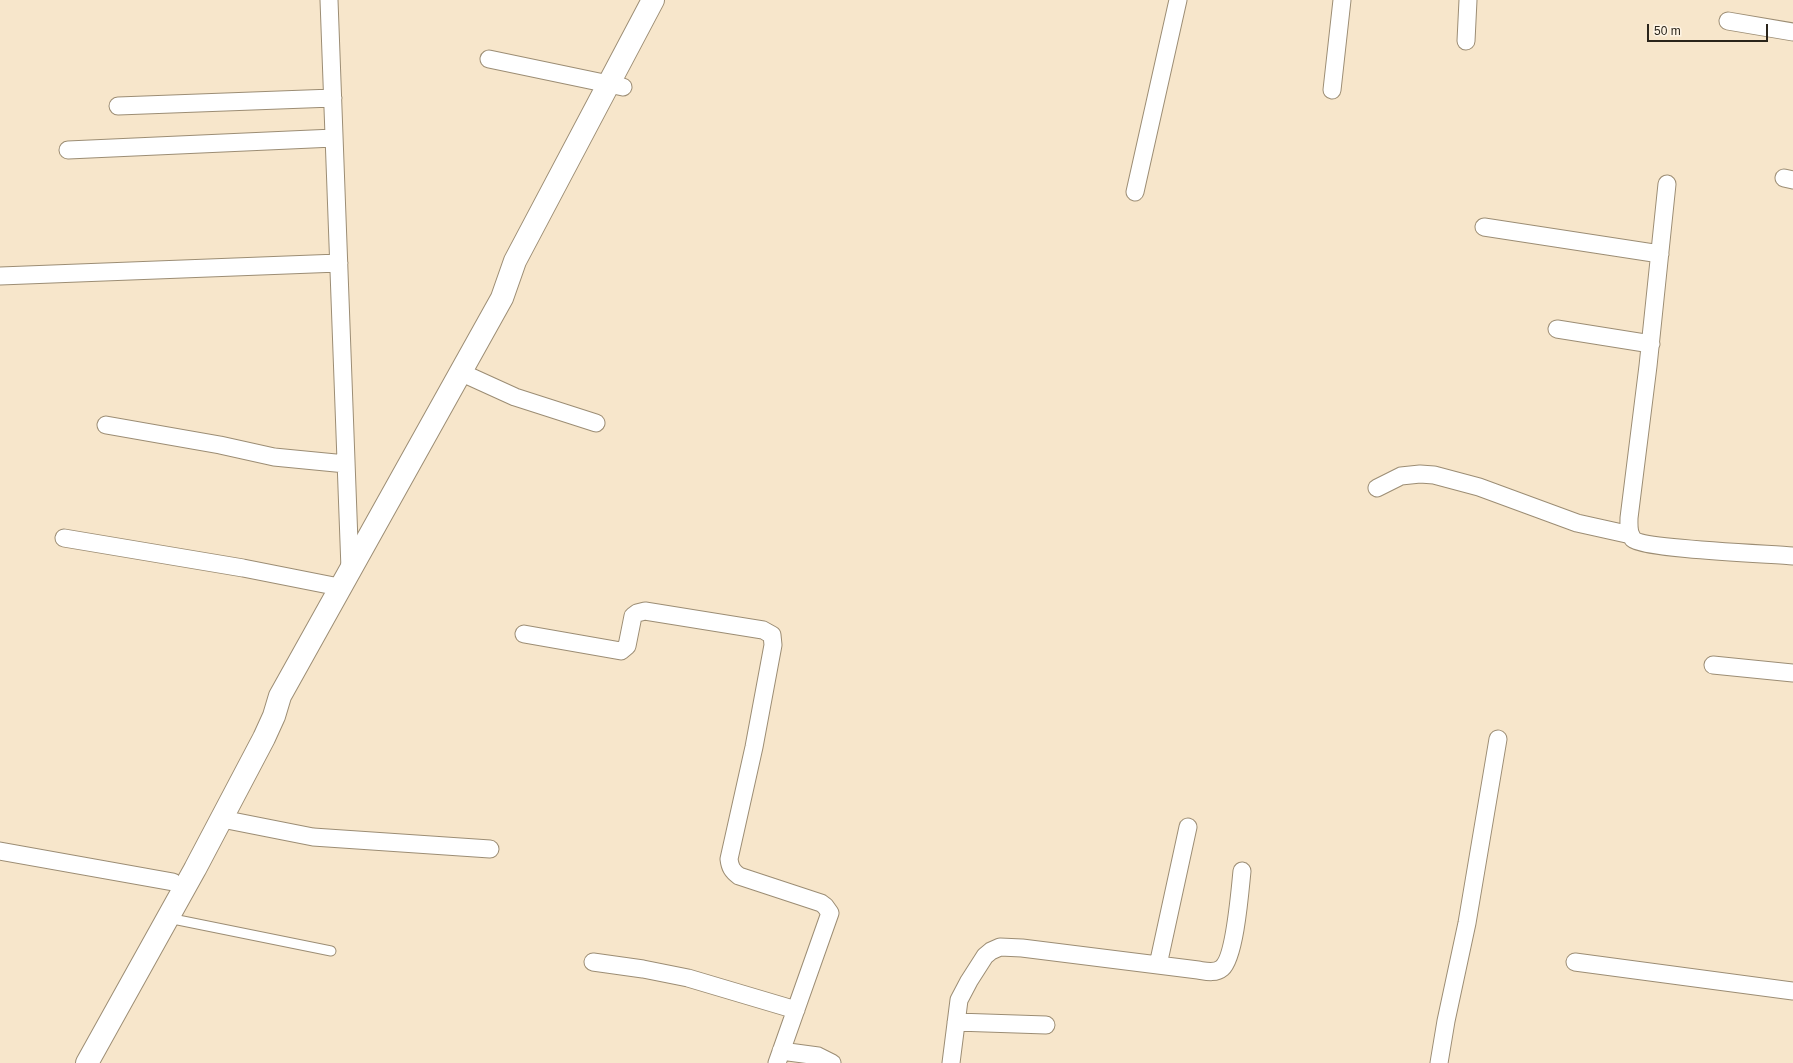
<!DOCTYPE html>
<html>
<head>
<meta charset="utf-8">
<style>
	body { margin:0 }
	#map { position:relative; width:1793px; height:1063px; overflow:hidden; background:#f7e6cb; font-family:Arial,sans-serif }
	canvas { display:block }
	.scale { position:absolute; left:1647px; top:24px; width:121px; height:18px; box-sizing:border-box; border:2px solid #2a241a; border-top:0; padding-left:5px; font-size:12px; line-height:14px; white-space:nowrap; color:#2a241a; -webkit-text-stroke:3px #fef4e4; paint-order:stroke }
</style>
</head>
<body>
<div id="map">
<canvas width="1793" height="1063"></canvas>
<div class="scale">50 m</div>
</div>
<script>
const ctx = document.querySelector('canvas').getContext('2d');
ctx.lineJoin = 'round';
function strokePath(path, color, width, dash) { ctx.strokeStyle = color; ctx.lineWidth = width; ctx.lineCap = dash ? 'butt' : 'round'; ctx.setLineDash(dash || []); ctx.stroke(path); }
const lane = new Path2D(`
	M168,918L331,951`);
const street = new Path2D(`
	M329,0L350,569
	M1728,21L1793,32
	M1466,41L1468,0
	M489,59L623,87
	M1332,90L1342,0
	M118,106L333,98
	M68,150L334,138
	M1784,178L1793,180
	M1667,184L1648,366L1629,518C1629,525 1628,533 1633,539C1643,549 1771,554 1793,556
	M1135,192L1178,0
	M1484,227L1660,254
	M0,276L339,263
	M1557,329L1651,344
	M460,372L515,397L596,423
	M106,425L220,445L274,457L346,464
	M1377,488L1401,476L1420,474L1434,475L1479,487L1577,523L1631,535
	M64,538L243,568L339,587
	M524,634L621,651L627,646L633,616L637,613L645,611L763,630L772,635L773,645L754,747L729,859C730,867 732,871 739,876L821,903L825,906L830,913L777,1063
	M1713,665L1793,673
	M222,819L313,837L490,849
	M0,851L173,882
	M593,962L643,969L688,978L796,1010
	M1575,962L1793,991
	M1158,965L1188,827
	M956,1022L1046,1025
	M781,1051L818,1056L832,1063
	M951,1063L959,1000L969,981L985,956L991,951L1000,947L1022,948L1198,970C1205,971 1215,974 1222,968C1235,957 1240,890 1242,871
	M1439,1063L1446,1021L1467,923L1498,739`);
const secondary = new Path2D(`
	M87,1063L195,869L264,738L274,716L280,696L502,298L515,261L653,0`);
strokePath(lane, '#9c8d74', 11);
strokePath(street, '#9c8d74', 19);
strokePath(secondary, '#9c8d74', 24);
strokePath(lane, '#fff', 9);
strokePath(street, '#fff', 17);
strokePath(secondary, '#fff', 22);
</script>
</body>
</html>
